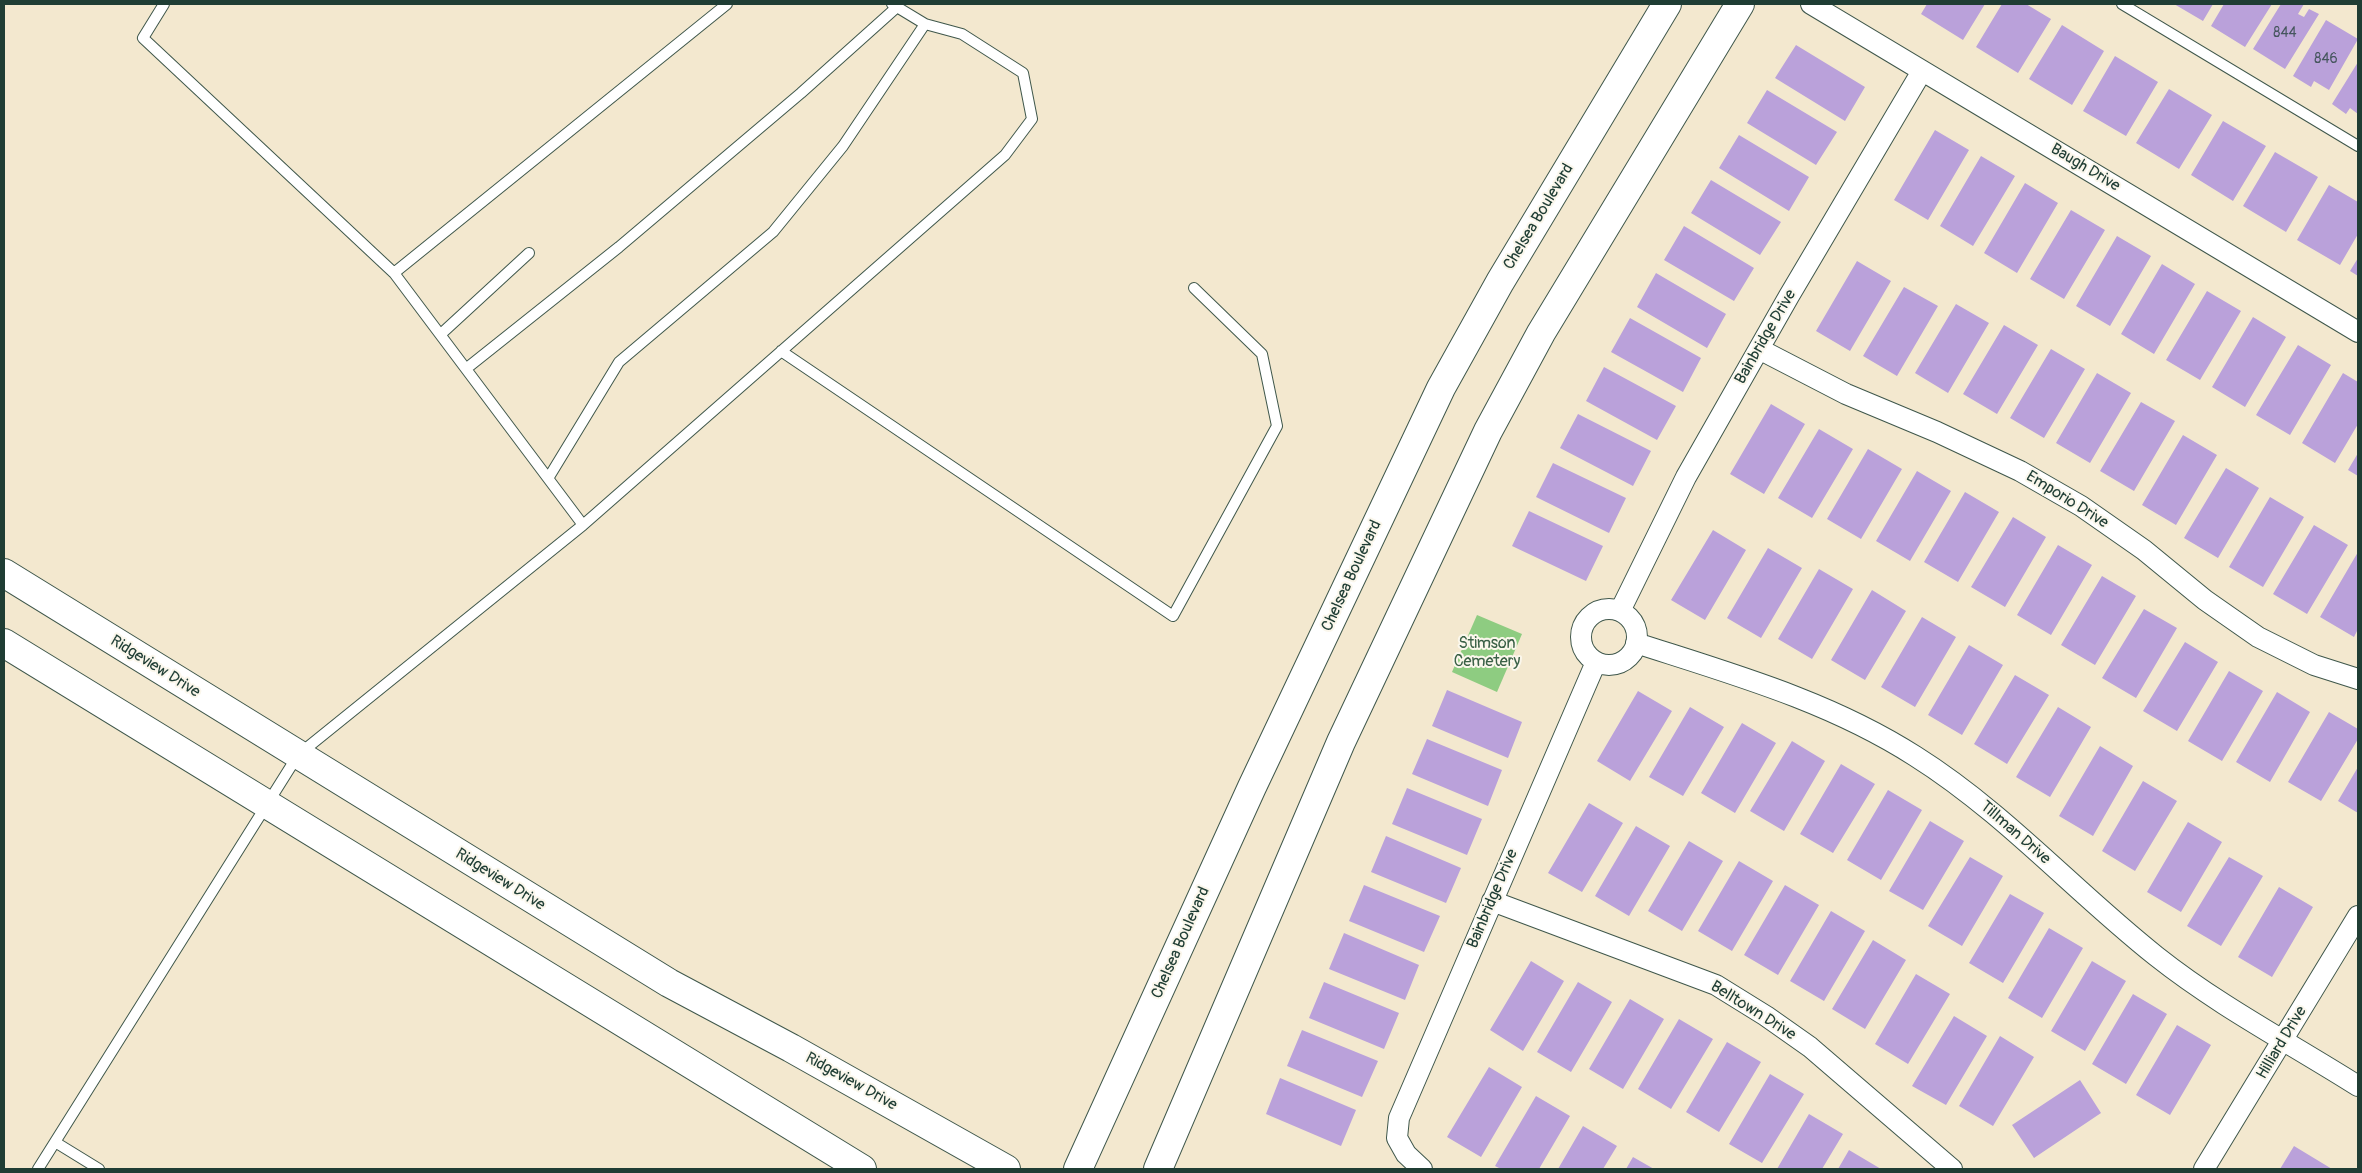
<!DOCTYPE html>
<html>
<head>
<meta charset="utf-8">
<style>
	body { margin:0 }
	#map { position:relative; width:2362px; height:1173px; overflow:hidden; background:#f3e8cf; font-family:Pangolin,sans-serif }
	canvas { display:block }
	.frame { position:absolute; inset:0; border:5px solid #1f3d34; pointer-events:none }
</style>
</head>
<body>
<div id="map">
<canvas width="2362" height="1173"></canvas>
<div class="frame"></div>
</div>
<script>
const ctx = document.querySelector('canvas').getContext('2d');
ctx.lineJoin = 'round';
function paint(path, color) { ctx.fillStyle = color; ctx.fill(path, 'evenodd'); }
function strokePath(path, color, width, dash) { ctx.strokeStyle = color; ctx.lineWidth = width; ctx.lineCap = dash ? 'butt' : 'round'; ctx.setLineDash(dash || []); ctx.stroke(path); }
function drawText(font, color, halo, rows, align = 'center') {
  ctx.font = font + ' Pangolin,sans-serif'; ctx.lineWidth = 4; ctx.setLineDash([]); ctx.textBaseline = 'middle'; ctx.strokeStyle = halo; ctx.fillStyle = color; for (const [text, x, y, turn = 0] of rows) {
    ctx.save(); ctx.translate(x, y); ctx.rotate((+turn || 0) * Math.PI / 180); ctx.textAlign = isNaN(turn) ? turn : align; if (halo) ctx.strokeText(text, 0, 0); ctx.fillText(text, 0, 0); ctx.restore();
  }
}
paint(new Path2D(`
	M1477,615L1522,634L1497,692L1452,672Z`), '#8ecc81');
paint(new Path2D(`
	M1927,4H1985L1963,40L1921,14Z
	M2002,4H2026L2051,19L2018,73L1976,47Z
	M2174,4H2213L2203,21Z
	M2224,4H2272L2245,47L2211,26Z
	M2281,4H2304L2298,14L2304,17L2309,9L2319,14L2285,69L2253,49Z
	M2326,20L2358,39L2329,90L2314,81L2311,87L2293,76Z
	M2062,25L2104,51L2072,105L2029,79Z
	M1796,45L1865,87L1845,121L1775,78Z
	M2115,56L2158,82L2126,136L2083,111Z
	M2358,62V114L2350,108L2346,114L2332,104Z
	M2169,89L2212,115L2179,169L2136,143Z
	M1767,90L1837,132L1816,165L1747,123Z
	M2223,121L2266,146L2233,201L2191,175Z
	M1935,130L1969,150L1928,220L1894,200Z
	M1739,135L1809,177L1789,211L1719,168Z
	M2275,152L2318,177L2286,232L2243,206Z
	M1981,156L2015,176L1973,246L1940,226Z
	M1711,180L1781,222L1760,255L1691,213Z
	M2025,183L2058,203L2017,273L1984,253Z
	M2329,185L2358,202V234L2340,265L2297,240Z
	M2071,210L2105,230L2064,299L2030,279Z
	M1684,226L1754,268L1734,301L1664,260Z
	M2117,236L2151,256L2110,326L2076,306Z
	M2358,258V276L2350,271Z
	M1857,261L1891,281L1850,351L1816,331Z
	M2162,264L2195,284L2154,354L2121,334Z
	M1656,273L1726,314L1707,348L1637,307Z
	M1904,287L1938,306L1897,376L1863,356Z
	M2207,291L2241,311L2200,380L2166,360Z
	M1956,304L1989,323L1948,393L1915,373Z
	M2253,317L2286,337L2245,407L2212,387Z
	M1630,318L1701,358L1683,392L1611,352Z
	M2004,325L2038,345L1997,414L1963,394Z
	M2298,345L2331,365L2290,435L2256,415Z
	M2051,349L2085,369L2044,438L2010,418Z
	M1604,367L1676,406L1657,440L1586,401Z
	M2097,373L2131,393L2090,463L2056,443Z
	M2343,373L2358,382V424L2335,463L2302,443Z
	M2141,402L2175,421L2134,491L2100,471Z
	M1771,404L1805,424L1764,494L1730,474Z
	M1578,414L1651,451L1633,486L1560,448Z
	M1819,429L1853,449L1812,518L1778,498Z
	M2183,435L2217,455L2176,525L2142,505Z
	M1868,449L1902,469L1861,539L1827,519Z
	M2358,453V476L2348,470Z
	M1553,463L1626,498L1609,533L1536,497Z
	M2226,468L2259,488L2218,558L2184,538Z
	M1917,471L1951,491L1910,561L1876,541Z
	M1965,492L1999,512L1958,582L1924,562Z
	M2270,497L2304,517L2263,587L2229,567Z
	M1529,511L1603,546L1586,581L1512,546Z
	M2013,517L2046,537L2005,607L1971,587Z
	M2314,525L2348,545L2307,614L2273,594Z
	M1713,530L1746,550L1705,620L1671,600Z
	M2058,545L2092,565L2051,635L2017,615Z
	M1768,548L1802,568L1761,638L1727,618Z
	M2358,552V629L2354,637L2320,617Z
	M1819,569L1853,589L1812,659L1778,639Z
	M2102,576L2136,596L2095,665L2061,645Z
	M1872,590L1906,611L1865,680L1831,660Z
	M2144,609L2177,628L2136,698L2102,678Z
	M1922,617L1956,637L1915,707L1881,687Z
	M2185,642L2218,662L2177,731L2143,711Z
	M1969,645L2003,665L1962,735L1928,715Z
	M2229,671L2263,691L2222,761L2188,741Z
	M2015,675L2049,695L2007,764L1974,744Z
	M1447,690L1522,722L1508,758L1432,726Z
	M1638,691L1672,711L1630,781L1597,761Z
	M2277,692L2310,712L2270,782L2236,762Z
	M1690,707L1724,727L1683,796L1649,777Z
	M2058,707L2091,727L2050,797L2016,777Z
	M2329,712L2358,729V739L2321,801L2288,782Z
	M1742,723L1776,743L1735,813L1701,793Z
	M1427,739L1502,770L1488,806L1412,774Z
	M1792,741L1825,761L1784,831L1750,811Z
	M2100,746L2133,766L2093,836L2059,816Z
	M1841,764L1875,784L1833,853L1800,834Z
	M2358,767V813L2338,801Z
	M2143,781L2177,801L2135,871L2102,851Z
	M1407,788L1482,819L1467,855L1392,824Z
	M1888,790L1922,810L1881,880L1847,860Z
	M1589,803L1623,823L1582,892L1548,873Z
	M1930,821L1964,841L1923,910L1889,891Z
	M2188,822L2222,842L2181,912L2147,892Z
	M1636,826L1670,846L1629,916L1595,896Z
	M1386,836L1461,868L1446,903L1371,872Z
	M1689,841L1723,861L1682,931L1648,911Z
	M1970,857L2003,876L1962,946L1928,926Z
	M2229,857L2263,876L2221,946L2187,926Z
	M1739,861L1773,881L1732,951L1698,931Z
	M1364,885L1440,916L1424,952L1349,921Z
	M1785,885L1819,905L1778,975L1744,955Z
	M2279,887L2313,907L2272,977L2238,957Z
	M2010,894L2044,913L2003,983L1969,963Z
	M1831,911L1865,931L1824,1001L1790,981Z
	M2049,928L2083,948L2042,1018L2008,998Z
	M1344,933L1419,965L1405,1000L1329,969Z
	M1873,940L1906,960L1865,1029L1832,1009Z
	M1531,961L1564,981L1523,1051L1490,1030Z
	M2092,961L2126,981L2085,1051L2051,1031Z
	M1916,974L1950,994L1908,1064L1875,1044Z
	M1324,982L1399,1013L1384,1049L1309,1018Z
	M1578,982L1612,1002L1571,1072L1537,1052Z
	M2133,994L2167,1014L2126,1084L2092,1064Z
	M1630,999L1664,1019L1623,1089L1589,1069Z
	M1954,1016L1987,1036L1946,1105L1912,1086Z
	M1679,1019L1713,1039L1671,1109L1638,1089Z
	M2177,1025L2211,1045L2170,1115L2136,1095Z
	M1302,1030L1378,1061L1362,1097L1287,1066Z
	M2000,1036L2034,1057L1993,1126L1959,1106Z
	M1727,1042L1761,1062L1719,1132L1686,1112Z
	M1489,1067L1522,1087L1481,1157L1447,1137Z
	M1770,1074L1804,1094L1762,1163L1729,1144Z
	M1280,1078L1356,1110L1341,1146L1266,1114Z
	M2080,1080L2101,1113L2034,1158L2012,1125Z
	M1536,1096L1570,1116L1539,1169H1501L1495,1166Z
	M1809,1114L1843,1134L1822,1169H1777Z
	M1583,1126L1617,1146L1603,1169H1558Z
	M2294,1146L2332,1169H2280Z
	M1849,1150L1881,1169H1838Z
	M1633,1157L1654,1169H1626Z`), '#baa1da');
const lane = new Path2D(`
	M164,4L143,38L394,273
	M892,4L925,24
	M2122,4L2358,146
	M441,334L529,253
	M781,351L1173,616L1277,426L1262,354L1194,288
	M467,368L619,247L801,93L897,7
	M583,525L394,273L727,4
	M55,1142L99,1169
	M38,1169L298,755L583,525L1005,155L1032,119L1023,73L962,34L925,24L843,146L773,232L619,362L549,477`);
const street = new Path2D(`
	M1811,4L2358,332
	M1759,349L1846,394L1937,432L2020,471L2081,506L2144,550L2205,600L2258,637L2314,665L2358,679
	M1581 637a28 28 0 1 1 56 0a28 28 0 1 1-56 0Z
	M1620,611L1686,477L1789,296L1922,71
	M1636,643C1732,674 1829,701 1915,756C2004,812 2074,891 2156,956C2219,1006 2290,1043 2358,1086
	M1492,901L1716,985L1766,1016L1810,1047L1952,1169
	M1422,1169L1406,1154L1397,1138L1399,1118L1596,662
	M2204,1169L2358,916`);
const secondary = new Path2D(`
	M4,573L669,983L791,1048L1006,1169
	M4,643L862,1169
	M1078,1169L1252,787L1441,388L1500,282L1667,4
	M1158,1169L1341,742L1488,431L1541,333L1740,4`);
strokePath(lane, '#3f574b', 12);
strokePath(street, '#3f574b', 22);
strokePath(secondary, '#3f574b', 30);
strokePath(lane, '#fff', 10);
strokePath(street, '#fff', 20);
strokePath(secondary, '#fff', 28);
drawText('14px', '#46565e', null, [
	["844",2285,33],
	["846",2326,59]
]);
drawText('16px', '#1f3d34', '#fbf7ec', [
	["Baugh Drive",2085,168,31],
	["Chelsea Boulevard",1539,217,-59],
	["Bainbridge Drive",1766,337,-60],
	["Emporio Drive",2067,500,32],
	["Chelsea Boulevard",1352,576,-65],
	["Ridgeview Drive",155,667,32],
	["Tillman Drive",2015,833,41],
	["Ridgeview Drive",500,880,32],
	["Bainbridge Drive",1493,899,-67],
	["Chelsea Boulevard",1181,943,-66],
	["Belltown Drive",1753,1011,32],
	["Hilliard Drive",2282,1043,-59],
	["Ridgeview Drive",851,1082,29]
]);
drawText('16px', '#3b6147', '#fbf7ec', [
	["Stimson",1487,644],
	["Cemetery",1487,662]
]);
</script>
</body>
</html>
